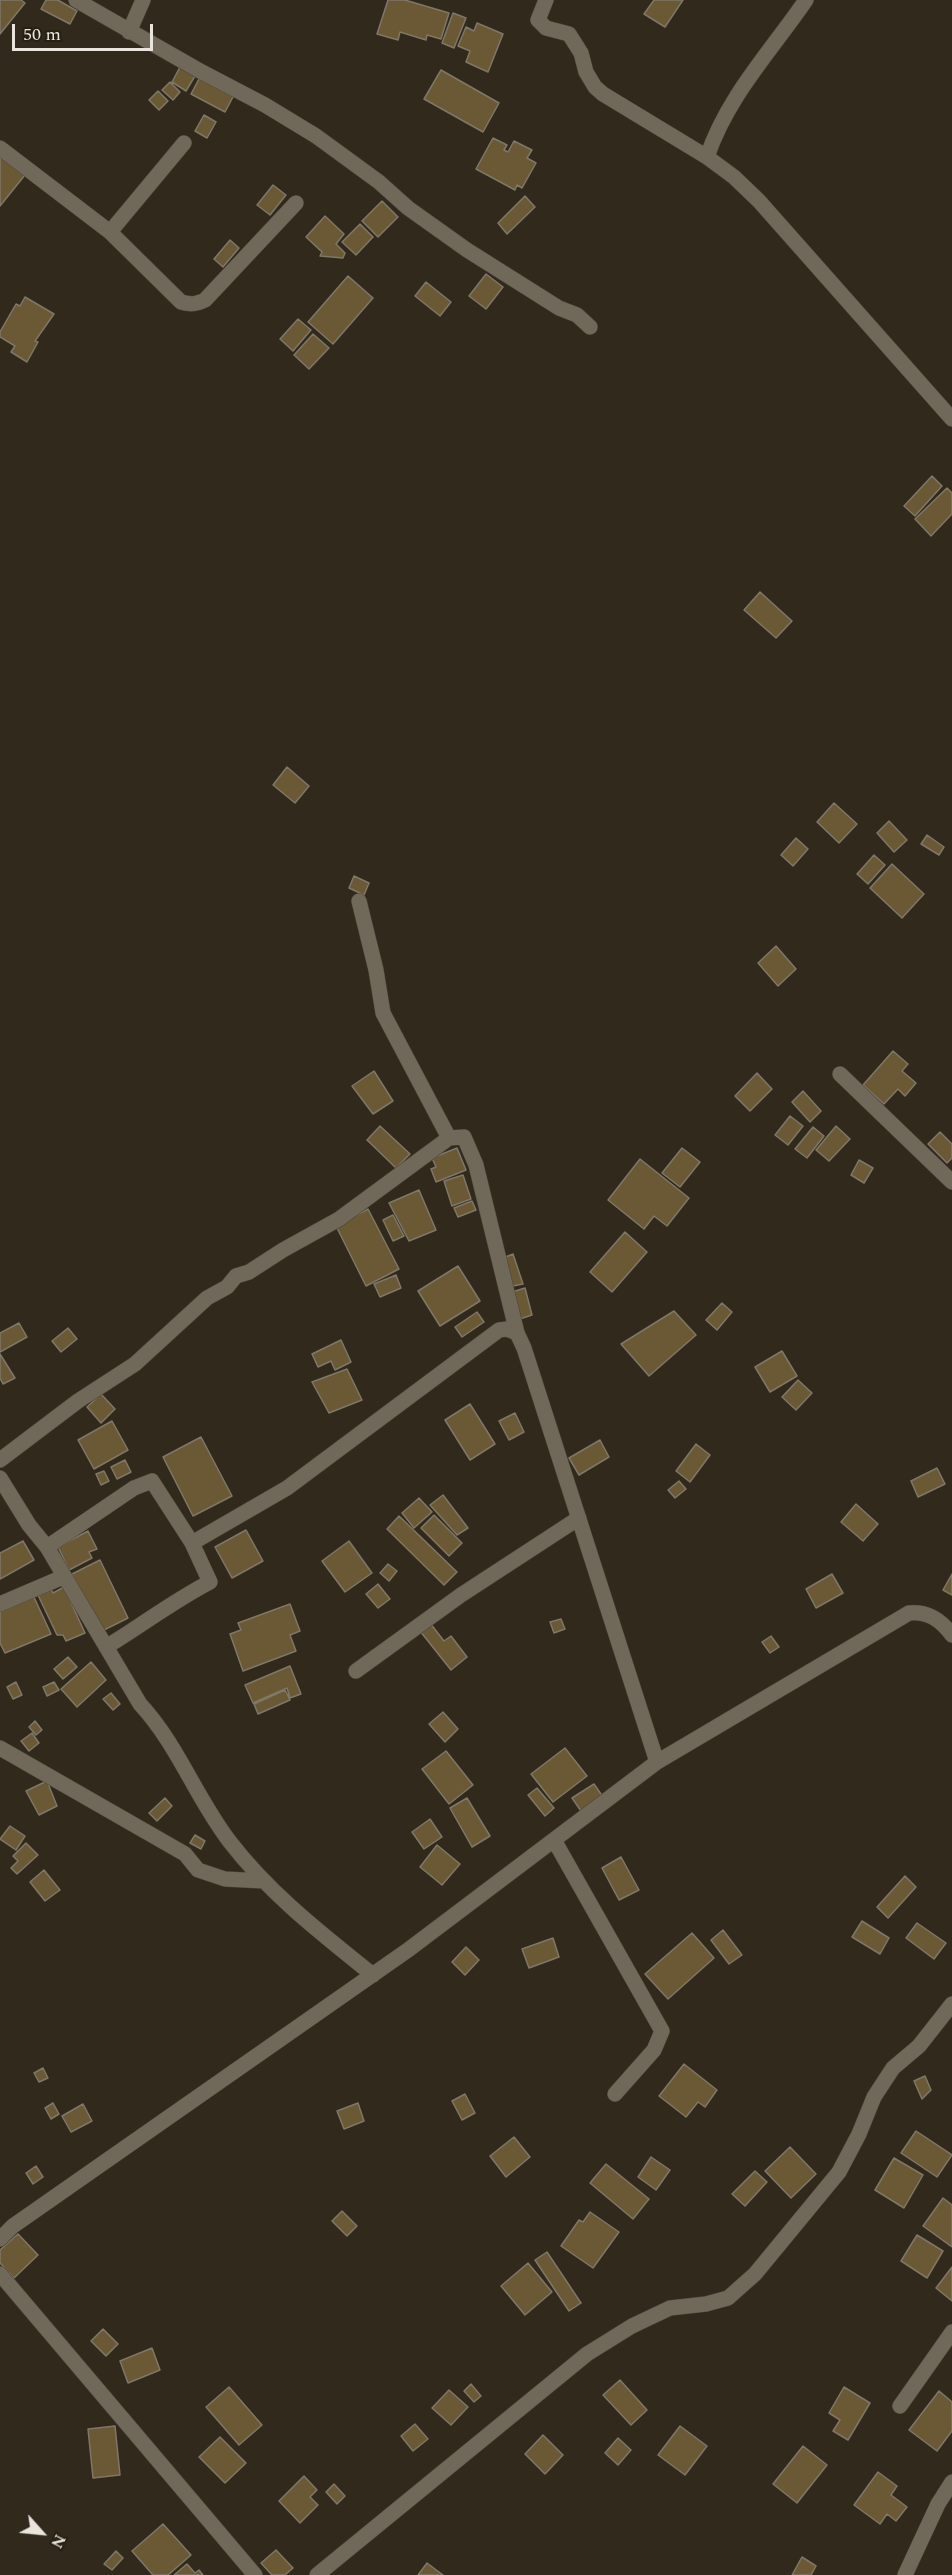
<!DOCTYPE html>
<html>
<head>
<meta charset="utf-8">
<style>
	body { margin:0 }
	#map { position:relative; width:952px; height:2575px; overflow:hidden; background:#30291c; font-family:Spectral,serif }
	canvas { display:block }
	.north { position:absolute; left:12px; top:2503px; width:60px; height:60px; -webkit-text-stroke:4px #262013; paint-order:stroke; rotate:117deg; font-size:16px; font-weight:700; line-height:24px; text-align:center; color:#e9e5dc }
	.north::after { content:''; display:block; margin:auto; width:21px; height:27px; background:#e9e5dc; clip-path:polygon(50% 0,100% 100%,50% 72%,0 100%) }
	.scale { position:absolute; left:12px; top:24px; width:141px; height:27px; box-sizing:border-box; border:3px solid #e9e5dc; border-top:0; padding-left:8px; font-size:18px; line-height:21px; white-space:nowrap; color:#e9e5dc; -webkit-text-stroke:4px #262013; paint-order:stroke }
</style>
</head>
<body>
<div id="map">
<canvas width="952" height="2575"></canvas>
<div class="north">N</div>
<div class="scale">50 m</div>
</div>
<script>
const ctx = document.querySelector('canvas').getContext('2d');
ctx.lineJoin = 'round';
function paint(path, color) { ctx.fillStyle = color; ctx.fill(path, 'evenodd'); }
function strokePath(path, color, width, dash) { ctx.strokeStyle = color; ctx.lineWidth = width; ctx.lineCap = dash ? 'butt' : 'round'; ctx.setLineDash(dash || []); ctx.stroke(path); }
const building = new Path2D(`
	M0,0H21L25,3L0,34Z
	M46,0H58L77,11L70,24L41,9Z
	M388,0H405L449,13L441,39L427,35L426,40L400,32L398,40L377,34Z
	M654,0H683L665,27L644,14Z
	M453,13L466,18L454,48L442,43Z
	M477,23L503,34L488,72L466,62L470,51L458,46L466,27L474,31Z
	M180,67L195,76L186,91L172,82Z
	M441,70L499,103L483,132L424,99Z
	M200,77L234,95L225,112L191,94Z
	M170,82L180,92L173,100L162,90Z
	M158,91L168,101L159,110L149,100Z
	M204,115L216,122L207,138L195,131Z
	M493,138L507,145L504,150L508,152L514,141L532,150L527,158L536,163L522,188L517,185L515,190L476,169Z
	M1,156L25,175L0,206V158Z
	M273,185L286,195L270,215L257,205Z
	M525,196L535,207L507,234L498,223Z
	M382,201L398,217L378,237L362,221Z
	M325,216L344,234L336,244L345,253L343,258L320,256L322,252L306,237Z
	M360,224L373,237L356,255L342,242Z
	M230,240L239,248L223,267L214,259Z
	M486,274L503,287L486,309L469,296Z
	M348,276L373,298L333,344L308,322Z
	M426,282L451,302L440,316L415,296Z
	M25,297L54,314L35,341L38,342L27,362L11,352L15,346L0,337V332L16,304L20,306Z
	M298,319L311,330L293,351L280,339Z
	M313,334L329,348L309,369L294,355Z
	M932,476L942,486L915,516L904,506Z
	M947,488L952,493V514L931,536L915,519Z
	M760,592L792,621L776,638L744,610Z
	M287,767L309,786L295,803L273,785Z
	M834,803L857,824L839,843L817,822Z
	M889,821L907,840L894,852L877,833Z
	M927,835L944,847L939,855L921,844Z
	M796,838L808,849L793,866L781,855Z
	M874,855L885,865L868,884L857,874Z
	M892,864L924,894L902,918L870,888Z
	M354,876L369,883L364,895L349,888Z
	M776,946L796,969L778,986L758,963Z
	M893,1051L908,1064L902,1071L916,1083L905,1096L898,1089L884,1104L863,1085Z
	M374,1071L393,1101L373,1114L352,1086Z
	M757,1073L772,1089L750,1111L735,1096Z
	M803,1091L821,1111L810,1122L792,1102Z
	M790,1116L803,1126L788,1145L775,1135Z
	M380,1126L410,1154L396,1168L367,1140Z
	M836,1126L850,1139L829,1161L816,1150Z
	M813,1127L824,1136L807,1158L795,1149Z
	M940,1132L952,1144V1158L947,1163L928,1144Z
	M457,1148L466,1170L436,1182L431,1169L436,1167L432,1158Z
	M682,1148L700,1162L680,1187L662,1173Z
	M640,1159L689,1198L667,1226L654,1216L644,1229L608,1200Z
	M859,1160L873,1168L864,1183L851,1175Z
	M463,1175L471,1199L452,1206L444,1181Z
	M419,1190L436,1230L409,1241L389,1203Z
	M472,1201L476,1210L458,1217L454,1208Z
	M368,1209L399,1269L366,1286L336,1226Z
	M393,1215L404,1236L393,1241L383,1220Z
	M625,1232L647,1252L612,1292L590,1272Z
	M513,1254L523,1284L513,1286L503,1258Z
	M458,1266L480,1301L440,1326L418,1291Z
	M396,1275L401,1288L380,1297L374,1284Z
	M525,1288L532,1315L520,1319L512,1292Z
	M722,1303L732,1312L717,1330L706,1320Z
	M674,1311L696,1335L649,1376L621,1344Z
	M477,1312L484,1322L462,1337L455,1327Z
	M19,1323L27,1337L0,1352V1333Z
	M68,1328L77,1339L61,1352L52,1341Z
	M341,1340L351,1362L335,1370L331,1361L318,1367L312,1354Z
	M782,1351L797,1376L770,1392L755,1367Z
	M0,1354L15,1378L3,1384L0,1378Z
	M347,1369L362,1400L329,1413L312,1382Z
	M798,1380L812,1393L796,1410L782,1397Z
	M101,1394L115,1409L101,1423L87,1407Z
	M470,1404L495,1444L470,1460L445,1420Z
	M515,1413L524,1432L509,1440L499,1421Z
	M112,1421L128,1450L94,1469L78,1440Z
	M201,1437L232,1496L193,1516L163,1457Z
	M600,1440L609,1457L579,1475L569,1458Z
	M696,1444L710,1455L690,1482L676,1471Z
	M125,1460L131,1472L117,1479L111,1467Z
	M937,1468L945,1484L918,1497L911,1481Z
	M104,1471L109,1481L101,1485L96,1474Z
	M679,1481L686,1489L675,1498L668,1490Z
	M443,1495L468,1528L457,1535L430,1505Z
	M419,1498L432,1512L414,1528L402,1513Z
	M856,1504L878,1524L863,1541L841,1522Z
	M434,1515L462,1543L449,1556L421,1528Z
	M399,1516L457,1572L444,1585L387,1529Z
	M246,1530L263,1561L232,1578L215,1547Z
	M88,1531L97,1549L89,1552L92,1558L69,1570L58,1547Z
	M23,1541L34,1560L0,1579V1553Z
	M349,1541L372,1573L345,1592L322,1561Z
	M100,1560L128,1618L100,1632L72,1574Z
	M388,1564L397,1571L389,1581L380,1573Z
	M832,1574L843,1593L816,1608L806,1589Z
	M952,1574V1595L943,1590Z
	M378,1584L390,1599L378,1608L366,1594Z
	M50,1587L53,1593L64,1587L85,1633L66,1641L63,1635H57L37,1593Z
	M33,1595L51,1634L5,1653L0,1643V1612Z
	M290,1604L300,1631L290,1635L296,1651L243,1671L230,1634L241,1630L238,1623Z
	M561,1619L565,1629L554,1633L550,1622Z
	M430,1623L444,1641L451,1636L467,1657L451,1670L420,1631Z
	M771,1636L779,1647L770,1653L762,1642Z
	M68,1657L77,1667L63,1679L54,1669Z
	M91,1662L106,1680L77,1707L61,1689Z
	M290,1666L301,1694L290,1698L287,1688L253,1703L245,1685Z
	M16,1682L22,1695L13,1699L7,1687Z
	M54,1682L59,1690L47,1696L43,1687Z
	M285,1690L290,1700L258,1714L254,1704Z
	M111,1693L120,1704L113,1710L103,1699Z
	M443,1712L458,1729L445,1742L429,1724Z
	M35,1721L42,1730L36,1735L29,1727Z
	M32,1733L39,1743L29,1751L21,1741Z
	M565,1748L587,1776L553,1802L531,1774Z
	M446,1751L473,1785L449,1804L422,1769Z
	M47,1781L57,1806L39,1815L26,1791Z
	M594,1784L603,1797L581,1811L572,1798Z
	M537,1788L554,1808L545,1816L528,1795Z
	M165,1798L172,1806L157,1821L149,1813Z
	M467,1798L490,1836L472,1847L450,1808Z
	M430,1819L442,1837L424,1849L412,1832Z
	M10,1826L25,1836L16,1850L0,1839Z
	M195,1835L205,1841L201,1849L190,1843Z
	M26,1843L38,1855L17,1874L11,1868L18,1861L13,1856Z
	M437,1845L460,1864L442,1885L420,1867Z
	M621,1857L639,1890L619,1900L602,1868Z
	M44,1870L60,1890L45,1901L30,1882Z
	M905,1876L916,1887L888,1918L877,1907Z
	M862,1921L889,1938L880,1954L852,1937Z
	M917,1923L946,1943L934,1959L906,1938Z
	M723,1930L742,1955L729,1964L711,1940Z
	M692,1933L714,1958L668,1999L645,1974Z
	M553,1938L559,1957L529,1968L522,1949Z
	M466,1947L479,1960L465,1975L452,1962Z
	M684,2064L717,2090L705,2107L698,2102L686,2117L659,2096Z
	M43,2068L48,2078L39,2082L34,2073Z
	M925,2076L931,2090L922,2099L914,2081Z
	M465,2094L475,2113L462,2120L452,2101Z
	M53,2103L59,2114L51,2119L45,2108Z
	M358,2103L364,2121L344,2129L337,2111Z
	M83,2104L92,2121L71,2132L62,2116Z
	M916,2131L952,2155L937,2177L901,2153Z
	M514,2137L530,2157L506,2177L490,2156Z
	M790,2147L816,2174L791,2198L765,2171Z
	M651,2157L670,2170L656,2190L638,2177Z
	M894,2158L923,2175L904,2208L875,2190Z
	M606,2164L649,2199L633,2219L590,2183Z
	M36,2166L43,2177L33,2184L26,2173Z
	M755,2171L767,2182L745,2206L732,2194Z
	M943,2198L952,2205V2247L923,2226Z
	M342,2211L357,2226L347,2236L332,2221Z
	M590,2212L619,2232L593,2268L561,2246L579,2220L583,2222Z
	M18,2234L38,2255L14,2278L0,2263V2250Z
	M917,2235L943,2251L927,2278L901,2261Z
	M547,2252L581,2303L569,2311L535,2260Z
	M528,2263L552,2292L525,2315L501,2286Z
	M952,2267V2301L936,2288Z
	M103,2329L118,2344L106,2356L91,2341Z
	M152,2348L160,2370L128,2383L120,2361Z
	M620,2380L647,2410L631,2425L603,2395Z
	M471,2384L481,2396L474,2402L464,2391Z
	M229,2387L262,2425L239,2445L206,2407Z
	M844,2387L870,2403L848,2440L833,2431L840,2420L829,2413Z
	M449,2390L468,2407L451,2425L432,2408Z
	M939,2391L952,2402V2431L937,2451L909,2430Z
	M415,2424L428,2439L413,2451L401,2436Z
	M115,2426L120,2475L93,2478L88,2429Z
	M680,2426L707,2446L685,2475L658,2455Z
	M543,2435L563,2455L545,2474L525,2454Z
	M220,2437L246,2463L225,2483L199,2457Z
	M618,2438L631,2450L618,2465L605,2453Z
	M803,2446L827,2465L797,2503L773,2484Z
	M878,2472L897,2486L891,2495L907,2507L896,2521L887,2514L880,2524L854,2505Z
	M304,2476L317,2490L310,2497L318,2505L300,2523L279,2501Z
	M334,2484L345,2496L337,2504L326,2492Z
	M163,2524L191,2555L168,2575H153L132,2551Z
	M276,2550L293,2568L285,2575H272L261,2563Z
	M116,2551L123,2558L112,2570L104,2564Z
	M802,2557L816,2566L811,2575H792Z
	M427,2563L443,2575H418Z
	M187,2564L195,2573L199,2570L203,2575H174Z`);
paint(building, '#6b5935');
strokePath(building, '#7f7768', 1.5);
const minor = new Path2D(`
	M76,0L200,71L265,105L316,136L379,182L408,208L467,250L559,308L577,315L590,327
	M546,0L538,20L546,28L569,34L581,53L586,72L595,87L603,94L707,157L734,177L759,201L952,419
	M129,32L143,0
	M0,148L110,232L181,302C191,305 196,304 205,300L296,203
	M707,157C727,97 771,51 806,0
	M110,232L184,143
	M359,901L376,970L383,1013L449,1138
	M840,1074L952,1182
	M0,1460L78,1401L135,1364L207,1298L227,1287L236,1276L249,1272L283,1250L339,1219L449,1138L464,1137L476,1165L517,1333
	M0,1478L29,1525L47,1547L134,1488L152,1481L192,1543L287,1488L499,1330L507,1329L517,1333L524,1348L657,1762
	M47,1547L140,1704C178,1745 196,1798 230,1842C270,1894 322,1934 373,1975
	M0,1604L63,1577
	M106,1647C141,1626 173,1601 210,1582L192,1543
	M356,1671L461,1595L579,1518
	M0,1748L185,1854L198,1870L225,1879L264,1881
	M554,1840L662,2031L654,2050L615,2094
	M0,2239L13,2226L408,1950L657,1762L909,1613C928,1611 941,1620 952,1635
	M0,2274L255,2575
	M900,2406L952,2332
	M317,2575L587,2354L632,2326L670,2308L706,2304L728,2298L755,2274L839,2172L859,2134L874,2097L893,2068L919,2046L952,2004
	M905,2575L938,2504L952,2482`);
strokePath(minor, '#4a4539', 16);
strokePath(minor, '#706859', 15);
</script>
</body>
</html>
